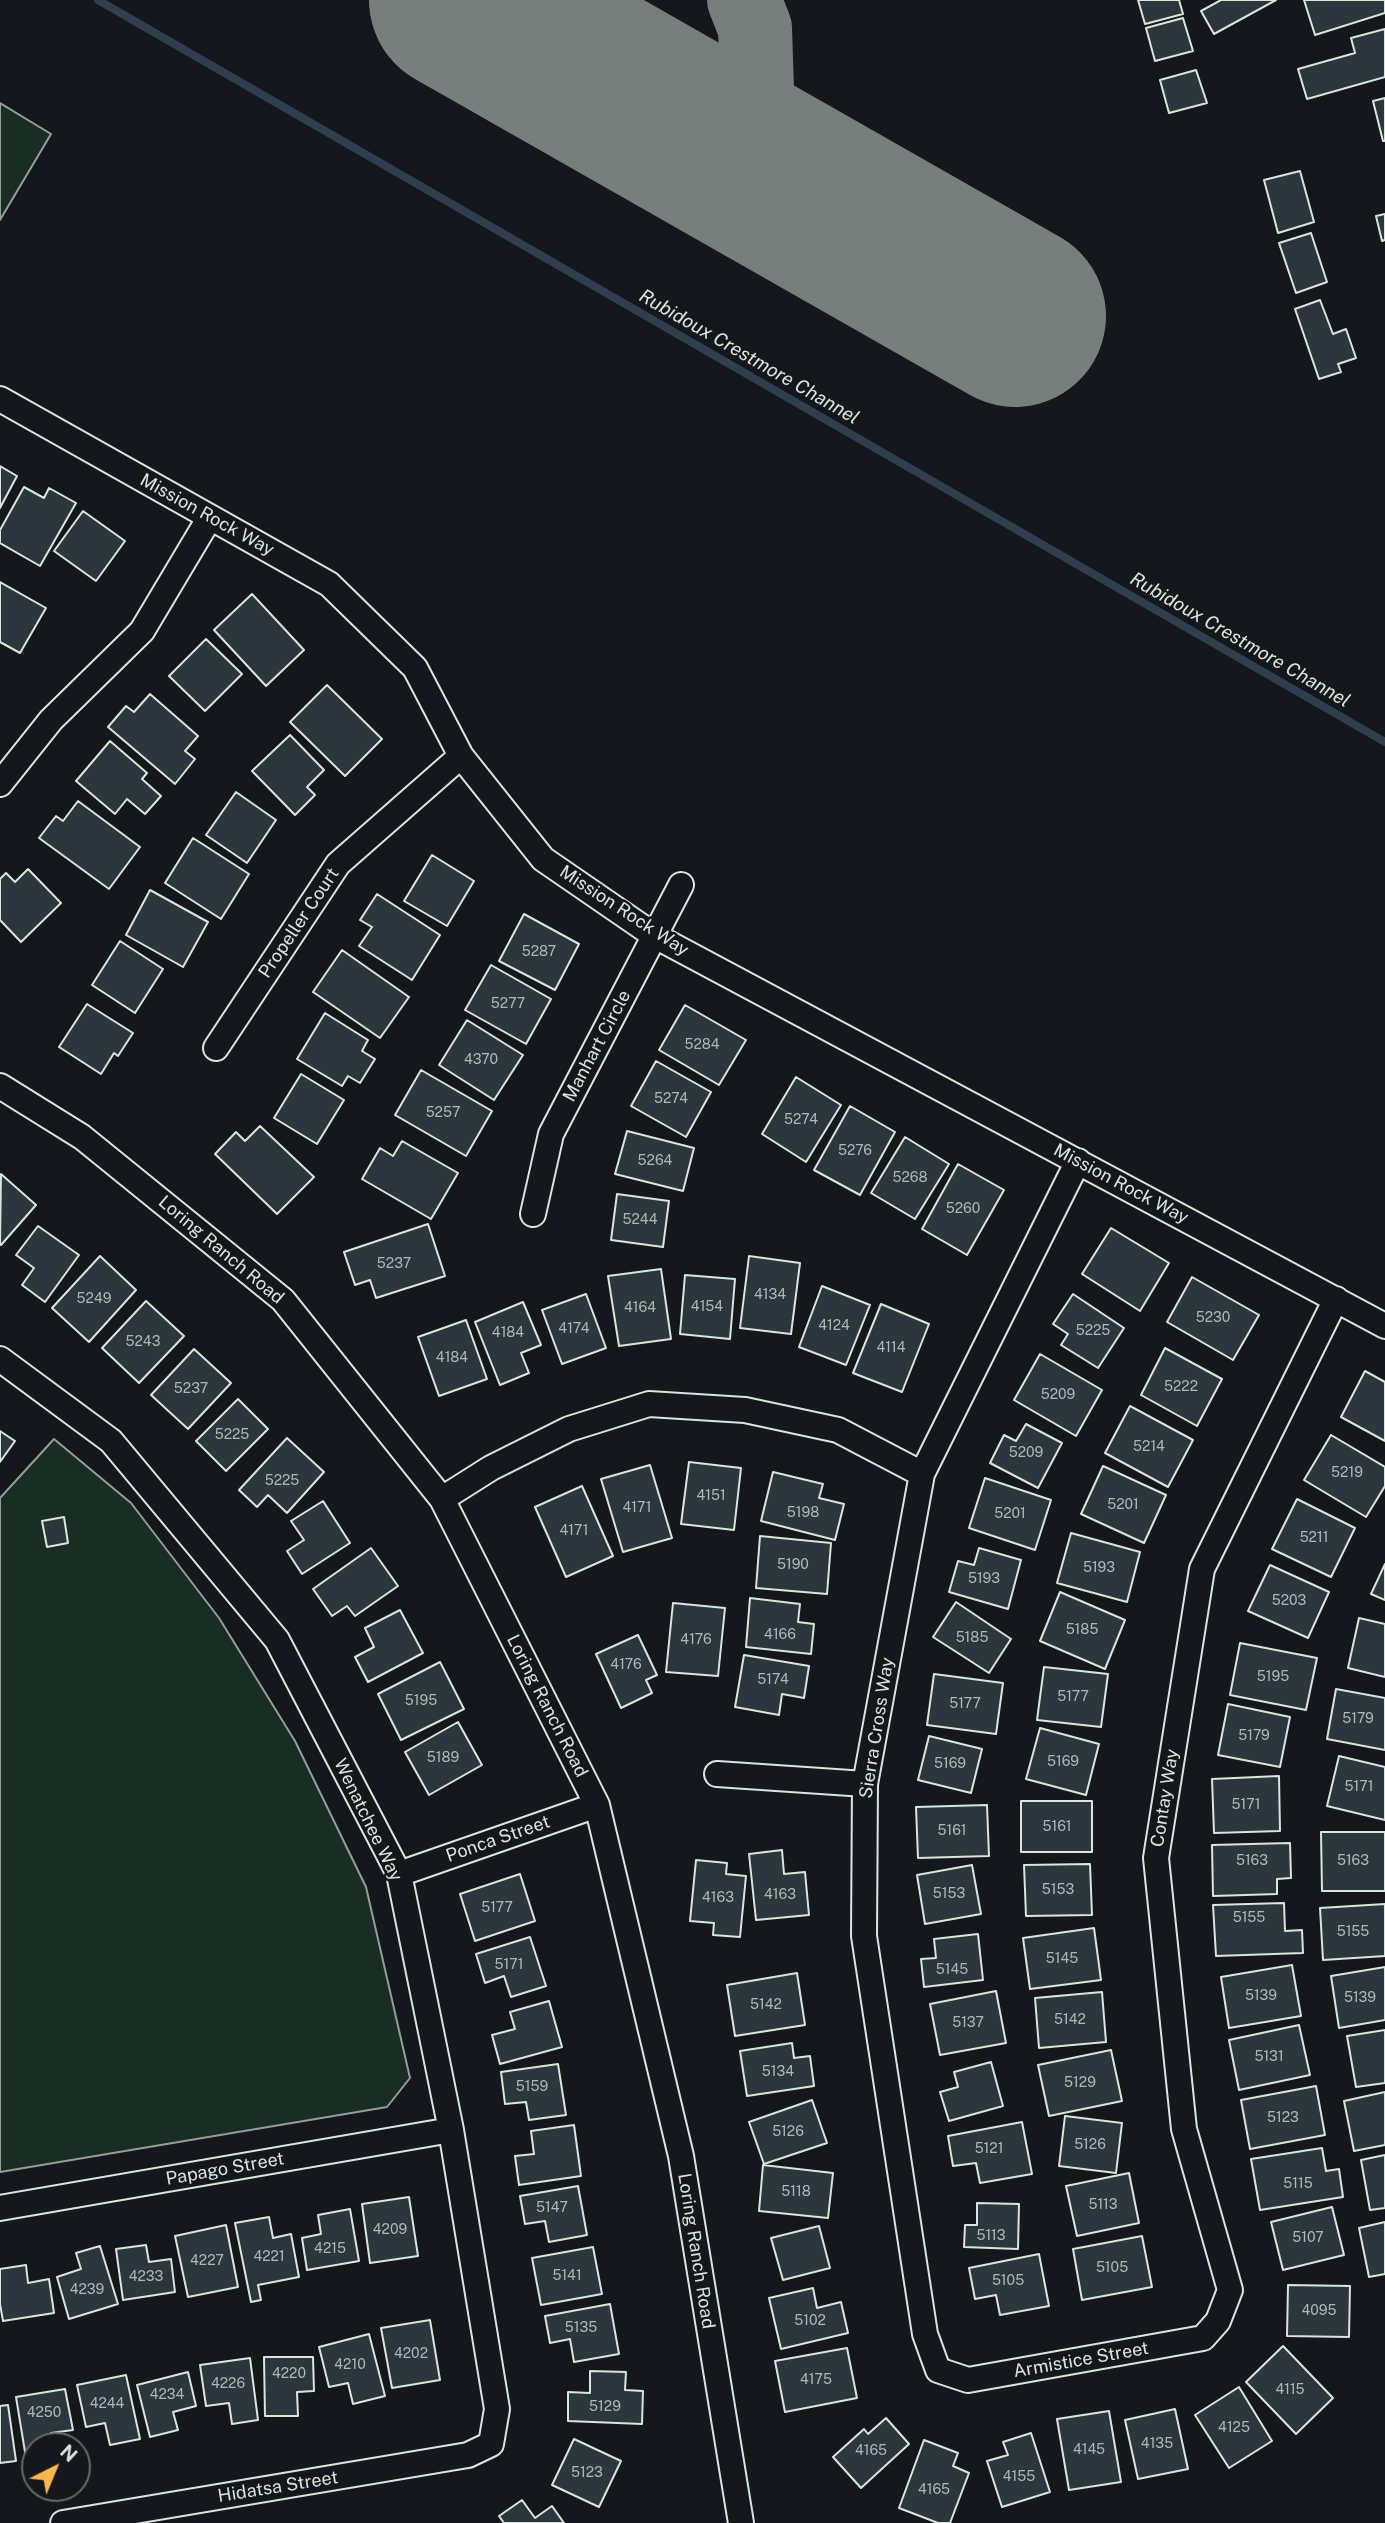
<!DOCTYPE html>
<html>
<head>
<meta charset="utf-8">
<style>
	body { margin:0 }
	#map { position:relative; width:1385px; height:2523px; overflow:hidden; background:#14181c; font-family:"Public Sans",sans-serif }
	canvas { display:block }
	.north { position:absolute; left:21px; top:2432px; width:70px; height:70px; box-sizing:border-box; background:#14181c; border:2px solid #626a69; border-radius:50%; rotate:43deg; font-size:19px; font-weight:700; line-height:28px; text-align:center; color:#d8e6dc }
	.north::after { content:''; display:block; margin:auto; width:24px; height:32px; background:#ffb74d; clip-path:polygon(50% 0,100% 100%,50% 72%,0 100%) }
</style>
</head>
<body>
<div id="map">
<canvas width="1385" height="2523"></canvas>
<div class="north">N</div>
</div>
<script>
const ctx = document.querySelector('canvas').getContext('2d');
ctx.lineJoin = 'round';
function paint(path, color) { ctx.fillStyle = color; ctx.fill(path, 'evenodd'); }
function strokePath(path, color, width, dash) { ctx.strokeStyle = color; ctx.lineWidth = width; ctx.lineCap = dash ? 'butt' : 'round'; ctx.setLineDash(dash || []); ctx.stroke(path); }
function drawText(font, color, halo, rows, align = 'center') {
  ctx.font = font + ' "Public Sans",sans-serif'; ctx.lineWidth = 5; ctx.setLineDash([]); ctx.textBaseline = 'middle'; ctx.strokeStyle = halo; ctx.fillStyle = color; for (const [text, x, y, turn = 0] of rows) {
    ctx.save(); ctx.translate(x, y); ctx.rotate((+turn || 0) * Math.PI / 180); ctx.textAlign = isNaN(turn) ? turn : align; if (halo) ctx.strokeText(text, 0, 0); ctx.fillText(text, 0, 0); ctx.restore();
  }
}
const green = new Path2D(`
	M0,103L51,134L0,220Z
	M54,1439L131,1503L219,1618L295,1741L366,1887L410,2078L387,2107L0,2172V1498Z`);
paint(green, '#1a2d24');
strokePath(green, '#939e99', 2);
strokePath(new Path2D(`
	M98,0L1385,742`), '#2f3f4d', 8);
strokePath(new Path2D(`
	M722,149L758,121L755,28L744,0`), '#767f7c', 74);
strokePath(new Path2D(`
	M460,0L1015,316`), '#767f7c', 182);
const building = new Path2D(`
	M1138,0H1179L1183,14L1145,24Z
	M1221,0H1276L1214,34L1201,11Z
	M1304,0H1385V13L1315,35Z
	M1183,18L1193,51L1155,61L1146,28Z
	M1385,29V77L1307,99L1298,69L1355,53L1351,38Z
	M1196,70L1207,103L1169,113L1160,80Z
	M1385,98V141H1383L1373,101Z
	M1300,171L1314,222L1278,233L1264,180Z
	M1385,214V240L1382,241L1376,216Z
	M1311,233L1327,282L1296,293L1279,243Z
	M1320,300L1333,334L1346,329L1356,358L1338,364L1341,372L1319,379L1295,309Z
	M0,466L17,476L0,508Z
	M24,487L44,498L49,488L76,503L40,566L0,543V530Z
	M83,511L125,541L96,581L54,551Z
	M0,582L46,608L20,653L0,642Z
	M252,594L304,650L266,686L214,630Z
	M206,639L242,674L205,711L169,676Z
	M327,685L382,739L345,776L290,722Z
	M150,694L198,736L185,751L195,759L175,784L108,727L126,706L134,712Z
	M290,735L324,770L307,787L315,795L295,815L252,771Z
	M110,741L147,773L142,779L161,796L145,814L127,799L115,814L76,781Z
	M236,792L276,820L247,863L206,835Z
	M78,801L140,847L109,889L39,838L56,816L63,821Z
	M193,838L249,874L221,919L165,883Z
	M432,855L474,881L447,926L404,901Z
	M28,869L61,903L21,942L0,920V879L6,873L15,882Z
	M150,890L208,922L183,967L126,935Z
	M377,894L440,935L412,980L359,946L372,927L360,920Z
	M524,914L579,944L555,990L499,961Z
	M120,941L163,969L135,1013L92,985Z
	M342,950L409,997L380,1038L313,992Z
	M491,965L551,999L526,1044L465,1010Z
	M87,1004L133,1033L118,1056L114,1053L101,1074L59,1047Z
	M685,1005L746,1040L719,1085L659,1050Z
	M325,1013L368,1040L362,1051L375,1059L360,1083L348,1076L342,1086L297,1059Z
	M467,1020L523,1055L494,1100L439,1065Z
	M656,1061L711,1092L686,1137L631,1106Z
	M421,1070L492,1111L466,1156L395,1115Z
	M301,1074L344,1100L317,1144L274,1118Z
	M796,1077L841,1105L806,1162L762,1134Z
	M850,1106L895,1132L860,1195L814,1170Z
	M260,1126L314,1177L277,1214L215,1154L236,1132L245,1141Z
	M627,1131L694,1148L683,1191L615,1174Z
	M905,1137L949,1164L915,1219L871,1193Z
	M402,1141L458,1173L431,1219L362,1179L380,1148L393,1156Z
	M958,1164L1004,1190L967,1255L922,1229Z
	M1,1174L36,1205L1,1245L0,1244Z
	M617,1194L669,1201L663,1247L611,1240Z
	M428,1224L445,1276L376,1298L370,1280L355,1285L344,1252Z
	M38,1226L79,1255L45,1302L22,1285L34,1268L16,1255Z
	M1111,1228L1169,1263L1140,1311L1082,1274Z
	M100,1256L136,1290L89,1342L52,1308Z
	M749,1256L800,1263L791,1334L740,1328Z
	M661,1269L671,1339L619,1346L608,1276Z
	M685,1275L735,1279L730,1339L680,1334Z
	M1192,1277L1259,1315L1233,1360L1167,1322Z
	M822,1286L870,1305L846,1365L799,1347Z
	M586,1294L606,1348L562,1364L542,1310Z
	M1073,1294L1124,1328L1098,1368L1061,1345L1068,1334L1053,1324Z
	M146,1301L184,1336L139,1383L102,1348Z
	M523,1302L541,1345L521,1353L529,1373L500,1385L475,1322Z
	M881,1304L929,1324L902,1392L853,1373Z
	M466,1320L487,1379L439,1396L418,1337Z
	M1165,1348L1222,1379L1197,1426L1141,1395Z
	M194,1349L231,1383L188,1429L151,1395Z
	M1040,1354L1102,1390L1076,1436L1014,1400Z
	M1365,1371L1385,1382V1441L1341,1417Z
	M238,1399L268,1429L226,1471L196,1441Z
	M1130,1406L1193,1440L1168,1487L1105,1453Z
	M1026,1424L1062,1443L1038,1488L990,1463L1004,1435L1016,1441Z
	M0,1431L15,1441L0,1462Z
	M1331,1435L1385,1467V1486L1366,1517L1304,1480Z
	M287,1438L324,1472L287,1513L268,1495L257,1507L239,1490Z
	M689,1462L741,1468L734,1530L681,1524Z
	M650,1465L672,1538L623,1552L601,1479Z
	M1103,1466L1166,1495L1144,1543L1081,1514Z
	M773,1472L823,1484L819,1498L844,1504L835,1540L761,1521Z
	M985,1478L1051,1500L1035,1550L969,1528Z
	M582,1486L613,1556L566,1577L535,1507Z
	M1297,1499L1355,1528L1331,1577L1272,1549Z
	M323,1501L350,1543L302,1574L287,1551L304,1540L291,1521Z
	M64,1517L68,1543L47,1547L42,1521Z
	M1071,1533L1140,1552L1127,1602L1057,1583Z
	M760,1536L831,1543L827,1594L756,1588Z
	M371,1548L398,1586L355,1616L347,1606L332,1616L313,1589Z
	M979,1548L1021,1560L1008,1609L949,1592L958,1561L974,1565Z
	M1385,1564V1600L1371,1594Z
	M1270,1565L1329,1592L1308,1638L1248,1611Z
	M1060,1592L1125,1620L1105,1669L1040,1641Z
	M750,1598L800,1604L798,1622L814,1624L811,1654L746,1647Z
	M956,1602L1011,1639L989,1673L933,1637Z
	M673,1603L725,1608L718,1676L666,1672Z
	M400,1610L423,1653L368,1682L355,1657L374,1647L365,1628Z
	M1359,1618L1385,1624V1677L1348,1668Z
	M638,1635L657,1675L646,1680L652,1693L621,1708L596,1654Z
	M1240,1643L1317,1658L1306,1710L1230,1695Z
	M744,1655L809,1666L804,1698L782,1694L779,1715L735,1707Z
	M440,1662L464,1709L401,1740L378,1694Z
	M1044,1667L1108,1674L1101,1727L1037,1720Z
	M934,1674L1003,1683L996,1734L927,1725Z
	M1336,1689L1385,1698V1750L1327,1739Z
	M1228,1704L1290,1717L1280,1767L1218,1755Z
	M458,1722L482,1765L429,1795L405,1752Z
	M1040,1728L1099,1744L1086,1795L1026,1779Z
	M929,1736L982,1749L971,1793L918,1780Z
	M1339,1756L1385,1767V1820L1327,1806Z
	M1279,1776L1280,1831L1214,1833L1212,1779Z
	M1021,1801H1092V1852H1021Z
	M987,1805L989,1856L918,1858L916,1807Z
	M1321,1832H1385V1891H1322Z
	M1290,1843L1291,1878L1277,1879V1894L1213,1896L1212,1845Z
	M782,1850L784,1874L805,1872L809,1915L756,1920L749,1854Z
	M696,1860L727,1863L726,1874L746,1876L740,1937L713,1935L714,1923L690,1921Z
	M1090,1864L1092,1915L1026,1916L1024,1865Z
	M972,1865L981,1914L925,1924L917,1875Z
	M520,1874L535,1921L475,1941L460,1894Z
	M1284,1903L1285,1931L1302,1930L1303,1953L1216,1956L1213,1905Z
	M1385,1904V1956L1323,1960L1320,1908Z
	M1094,1928L1101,1980L1030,1989L1023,1938Z
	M978,1934L983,1980L924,1987L921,1959L936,1958L934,1939Z
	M530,1937L546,1986L511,1997L504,1976L485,1983L476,1954Z
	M1292,1965L1301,2016L1229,2028L1221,1977Z
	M1385,1967V2020L1339,2028L1331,1976Z
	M797,1973L805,2025L735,2036L727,1985Z
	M996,1991L1006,2043L940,2055L930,2004Z
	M1102,1992L1106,2042L1039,2048L1035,1998Z
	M549,2001L562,2047L500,2064L492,2035L515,2029L510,2012Z
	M1299,2025L1310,2075L1239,2090L1229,2040Z
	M1385,2030V2083L1356,2087L1347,2036Z
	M792,2043L794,2058L810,2056L814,2086L747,2096L740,2051Z
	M1111,2050L1122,2101L1049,2116L1038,2065Z
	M991,2062L1003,2106L949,2121L940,2092L958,2087L954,2072Z
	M558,2064L566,2115L529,2120L526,2102L505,2104L501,2072Z
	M1316,2086L1325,2135L1250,2149L1241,2100Z
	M1385,2092V2145L1354,2151L1344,2101Z
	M812,2100L827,2143L764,2164L749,2122Z
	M1065,2116L1122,2123L1116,2173L1059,2166Z
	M1022,2122L1032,2174L980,2183L976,2163L953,2166L948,2136Z
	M574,2125L581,2176L519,2185L515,2156L534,2154L531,2131Z
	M1322,2148L1326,2171L1339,2169L1343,2197L1260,2210L1251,2159Z
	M1385,2155V2208L1370,2210L1361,2160Z
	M763,2165L833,2173L828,2218L759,2211Z
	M1129,2173L1139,2223L1077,2236L1066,2186Z
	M578,2186L587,2235L549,2242L545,2221L525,2224L520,2196Z
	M409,2197L418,2256L370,2263L362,2204Z
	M977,2203L1019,2204L1018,2249L964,2247L965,2225H977Z
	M1332,2207L1344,2255L1283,2270L1271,2222Z
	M350,2209L359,2261L307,2270L302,2238L321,2234L318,2215Z
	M269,2217L273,2238L291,2234L299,2277L258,2285L261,2300L251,2302L235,2223Z
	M1385,2222V2274L1369,2277L1359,2228Z
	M226,2225L238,2287L188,2297L175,2236Z
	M819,2226L830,2268L783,2280L771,2238Z
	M1142,2236L1152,2287L1082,2300L1073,2249Z
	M146,2245L149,2262L171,2259L175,2292L123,2300L116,2249Z
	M100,2246L118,2304L69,2319L57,2277L81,2269L76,2253Z
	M593,2247L602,2294L541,2305L532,2258Z
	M1039,2254L1049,2306L1000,2315L996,2295L975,2299L969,2268Z
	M26,2265L28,2283L49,2279L54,2313L3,2321L0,2304V2269Z
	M1288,2285L1350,2286L1349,2337L1287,2336Z
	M813,2288L817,2308L841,2302L848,2333L781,2349L769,2298Z
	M610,2304L619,2354L574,2362L570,2339L550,2343L545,2316Z
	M430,2320L440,2380L392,2388L381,2328Z
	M369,2334L385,2396L353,2404L348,2383L329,2387L319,2347Z
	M1283,2346L1333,2398L1296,2434L1246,2382Z
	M847,2348L857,2398L785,2412L775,2361Z
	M264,2357H313L314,2391L297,2392L298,2416H265Z
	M250,2358L258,2420L232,2424L229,2403L206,2406L200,2365Z
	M590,2371L626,2372L625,2390L643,2391L642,2424L568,2421V2392L590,2393Z
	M188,2372L196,2406L173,2412L178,2430L150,2437L137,2385Z
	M126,2375L140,2439L110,2445L105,2423L86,2427L77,2385Z
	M1239,2387L1272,2441L1229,2468L1195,2415Z
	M65,2389L73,2430L51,2433L53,2446H35V2457L26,2458L16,2397Z
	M8,2405L16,2461L0,2463V2406Z
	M1175,2409L1188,2469L1138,2479L1125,2420Z
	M1109,2411L1121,2482L1069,2490L1057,2419Z
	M886,2418L909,2444L861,2488L833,2457L864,2429L868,2434Z
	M1031,2433L1050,2492L1002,2507L987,2461L1008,2455L1003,2442Z
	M574,2439L621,2461L599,2507L552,2485Z
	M924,2440L958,2453L953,2466L969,2473L950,2523H938L899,2508Z
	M522,2500L535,2518L552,2506L564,2523H504L499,2516Z`);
paint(building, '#2c363c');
strokePath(building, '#d8e6dc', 2);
const minor = new Path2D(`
	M0,399L329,584L415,668L461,756L543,859L655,936L1385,1326
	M0,784L51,720L142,631L210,517
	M216,1048L338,864L461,756
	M0,1086L82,1137L283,1300L442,1499L597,1805L681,2156L741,2523
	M1078,1161L922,1474L865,1784L864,1936L925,2334L938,2370L968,2380L1203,2338L1218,2321L1230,2290L1184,2129L1156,1858L1202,1569L1336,1299
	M533,1214L551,1134L681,885
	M0,1359L111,1441L277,1640L399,1874L451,2130L497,2409L491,2444L468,2455L63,2523
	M442,1499L491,1468L569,1429L649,1404L745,1410L838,1430L922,1474
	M717,1774L865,1784
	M399,1874L597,1805
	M0,2208L451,2130`);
strokePath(minor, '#d8e6dc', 28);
strokePath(minor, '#14181c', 24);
drawText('14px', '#adbab4', null, [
	["5287",539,952],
	["5277",508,1004],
	["5284",702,1045],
	["4370",481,1060],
	["5274",671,1099],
	["5257",443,1113],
	["5274",801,1120],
	["5276",855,1151],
	["5264",655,1161],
	["5268",910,1178],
	["5260",963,1209],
	["5244",640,1220],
	["5237",394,1264],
	["4134",770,1295],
	["5249",94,1299],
	["4154",707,1307],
	["4164",640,1308],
	["5230",1213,1318],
	["4124",834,1326],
	["4174",574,1329],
	["5225",1093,1331],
	["4184",508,1333],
	["5243",143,1342],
	["4114",891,1348],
	["4184",452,1358],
	["5222",1181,1387],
	["5237",191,1389],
	["5209",1058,1395],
	["5225",232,1435],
	["5214",1149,1447],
	["5209",1026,1453],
	["5219",1347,1473],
	["5225",282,1481],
	["4151",711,1496],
	["5201",1123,1505],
	["4171",637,1508],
	["5198",803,1513],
	["5201",1010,1514],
	["4171",574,1531],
	["5211",1314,1538],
	["5190",793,1565],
	["5193",1099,1568],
	["5193",984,1579],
	["5203",1289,1601],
	["5185",1082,1630],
	["4166",780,1635],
	["5185",972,1638],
	["4176",696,1640],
	["4176",626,1665],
	["5195",1273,1677],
	["5174",773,1680],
	["5177",1073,1697],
	["5195",421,1701],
	["5177",965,1704],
	["5179",1358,1719],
	["5179",1254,1736],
	["5189",443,1758],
	["5169",1063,1762],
	["5169",950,1764],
	["5171",1359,1787],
	["5171",1246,1805],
	["5161",1057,1827],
	["5161",952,1831],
	["5163",1252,1861],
	["5163",1353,1861],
	["5153",1058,1890],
	["5153",949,1894],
	["4163",780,1895],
	["4163",718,1898],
	["5177",497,1908],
	["5155",1249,1918],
	["5155",1353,1932],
	["5145",1062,1959],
	["5171",509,1965],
	["5145",952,1970],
	["5139",1261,1996],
	["5139",1360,1998],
	["5142",766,2005],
	["5142",1070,2020],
	["5137",968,2023],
	["5131",1269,2057],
	["5134",778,2072],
	["5129",1080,2083],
	["5159",532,2087],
	["5123",1283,2118],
	["5126",788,2132],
	["5126",1090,2145],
	["5121",989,2149],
	["5115",1298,2184],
	["5118",796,2192],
	["5113",1103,2205],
	["5147",552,2208],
	["4209",390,2230],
	["5113",991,2236],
	["5107",1308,2238],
	["4215",330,2249],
	["4221",269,2257],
	["4227",207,2261],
	["5105",1112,2268],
	["5141",567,2276],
	["4233",146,2277],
	["5105",1008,2281],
	["4239",87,2290],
	["4095",1319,2311],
	["5102",810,2321],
	["5135",581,2328],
	["4202",411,2354],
	["4210",350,2365],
	["4220",289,2374],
	["4175",816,2380],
	["4226",228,2384],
	["4115",1290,2390],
	["4234",167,2395],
	["4244",107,2404],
	["5129",605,2407],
	["4250",44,2413],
	["4125",1234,2428],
	["4135",1157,2444],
	["4145",1089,2450],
	["4165",871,2451],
	["5123",587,2473],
	["4155",1019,2477],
	["4165",934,2490]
]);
drawText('18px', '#d8e6dc', '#14181c', [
	["Mission Rock Way",207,515,29],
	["Mission Rock Way",624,911,33],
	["Propeller Court",299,923,-56],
	["Manhart Circle",597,1046,-62],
	["Mission Rock Way",1121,1184,28],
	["Loring Ranch Road",221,1250,40],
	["Loring Ranch Road",547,1706,63],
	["Sierra Cross Way",877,1728,-81],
	["Contay Way",1165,1798,-81],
	["Wenatchee Way",368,1820,64],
	["Ponca Street",498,1839,-19],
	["Papago Street",225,2169,-10],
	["Loring Ranch Road",696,2251,81],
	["Armistice Street",1081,2360,-10],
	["Hidatsa Street",278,2487,-9]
]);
drawText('italic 19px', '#d8e6dc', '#14181c', [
	["Rubidoux Crestmore Channel",749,357,30],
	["Rubidoux Crestmore Channel",1240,640,30]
]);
</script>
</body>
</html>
